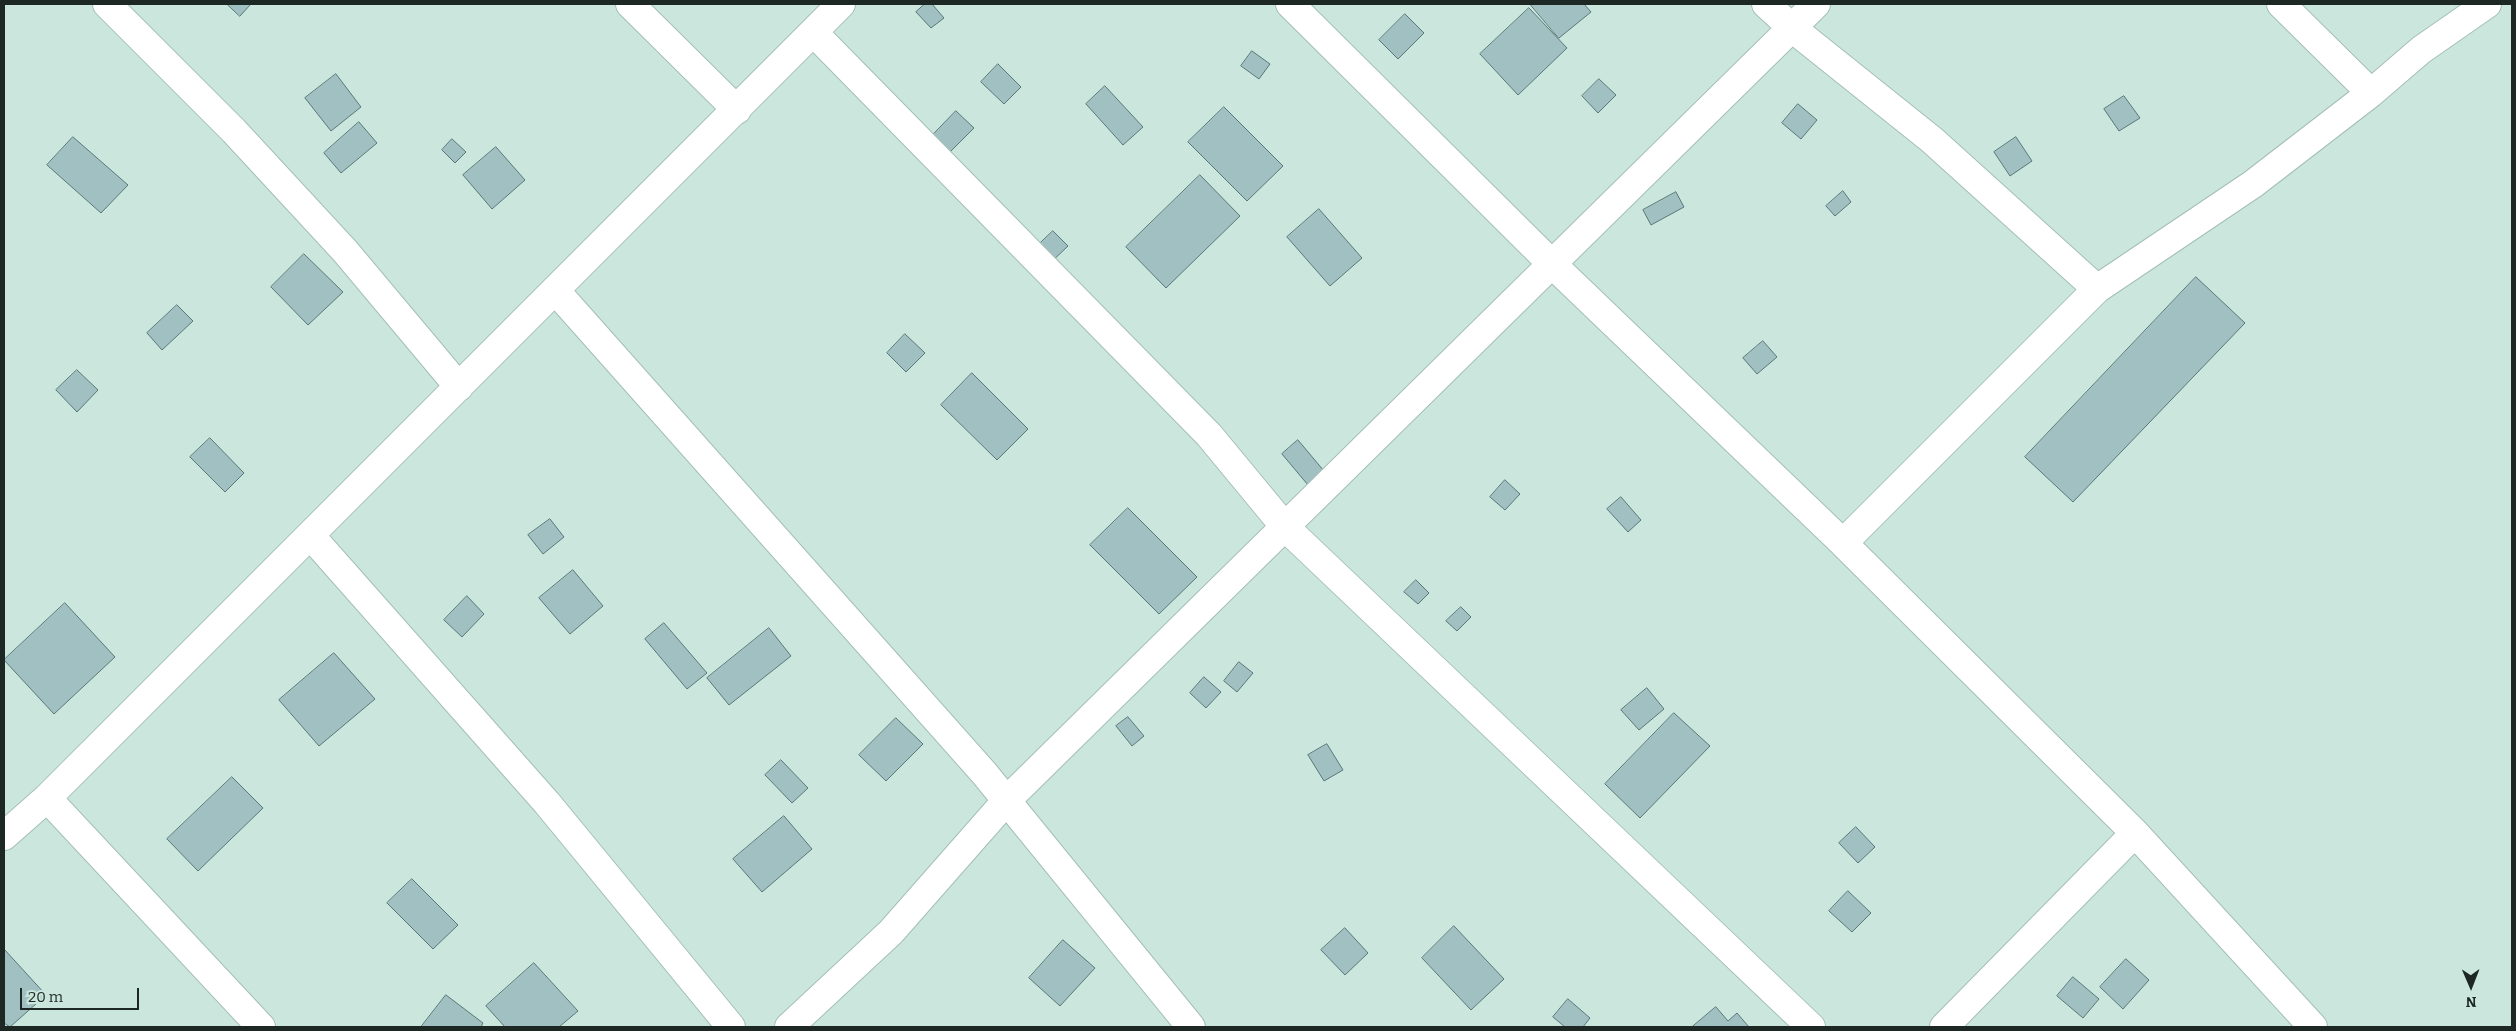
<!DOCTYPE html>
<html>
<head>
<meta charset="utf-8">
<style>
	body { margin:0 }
	#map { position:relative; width:2516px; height:1031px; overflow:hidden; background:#cbe7dd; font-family:Bitter,serif }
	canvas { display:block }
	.frame { position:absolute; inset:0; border:5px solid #1d2824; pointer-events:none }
	.north { position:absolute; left:2446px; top:961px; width:50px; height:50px; -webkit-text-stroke:4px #cbe7dd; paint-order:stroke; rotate:179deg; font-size:14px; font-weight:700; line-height:20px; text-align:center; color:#1d2824 }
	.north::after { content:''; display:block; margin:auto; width:18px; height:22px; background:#1d2824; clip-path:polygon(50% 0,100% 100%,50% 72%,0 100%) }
	.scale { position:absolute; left:20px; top:988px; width:119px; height:22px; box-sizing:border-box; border:2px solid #1d2824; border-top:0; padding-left:6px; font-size:15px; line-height:18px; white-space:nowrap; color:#1d2824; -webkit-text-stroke:4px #cbe7dd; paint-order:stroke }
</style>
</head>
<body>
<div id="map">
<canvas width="2516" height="1031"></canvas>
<div class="frame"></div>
<div class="north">N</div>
<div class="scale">20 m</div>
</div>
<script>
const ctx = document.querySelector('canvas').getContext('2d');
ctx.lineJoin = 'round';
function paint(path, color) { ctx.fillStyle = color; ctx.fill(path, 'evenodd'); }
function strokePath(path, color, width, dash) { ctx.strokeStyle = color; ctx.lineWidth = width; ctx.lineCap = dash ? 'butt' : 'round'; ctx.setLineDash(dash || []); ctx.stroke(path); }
const building = new Path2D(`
	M227,4H251L240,16Z
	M925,4H932L944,18L931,28L916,12Z
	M1530,4H1584L1591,12L1559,38Z
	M1529,8L1567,48L1518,95L1480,54Z
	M1405,14L1424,33L1398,59L1379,40Z
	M1252,51L1270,64L1259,79L1241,66Z
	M998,64L1021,87L1004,104L981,82Z
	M336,74L361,107L331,131L305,98Z
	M1599,79L1616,95L1598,113L1582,96Z
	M1105,86L1143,127L1123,145L1086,104Z
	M2124,96L2140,118L2119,131L2104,109Z
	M1798,104L1817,120L1801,139L1782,123Z
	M1224,107L1283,166L1247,201L1188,142Z
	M956,111L974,128L948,154L930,138Z
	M359,122L377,143L341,173L324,153Z
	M73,137L128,185L101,213L47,165Z
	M2016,137L2032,161L2010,176L1994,152Z
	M452,139L466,152L455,163L442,150Z
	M496,147L525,180L492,209L463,175Z
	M1200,175L1240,216L1166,288L1126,247Z
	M1843,191L1851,202L1835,216L1826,206Z
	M1676,192L1684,207L1651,225L1643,210Z
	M1319,209L1362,258L1330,286L1287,237Z
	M1053,231L1068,246L1046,267L1031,252Z
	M304,254L343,292L308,325L271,287Z
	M2196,277L2245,323L2073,502L2025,457Z
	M177,305L193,321L162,350L147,333Z
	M905,334L925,353L906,372L887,353Z
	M1763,341L1777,357L1757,374L1743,358Z
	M77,370L98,390L77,412L56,390Z
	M972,373L1028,429L997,460L941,405Z
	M210,438L244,473L225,492L190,457Z
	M1298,440L1324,471L1308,485L1282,454Z
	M1505,480L1520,494L1505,510L1490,497Z
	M1621,497L1641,520L1628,532L1607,509Z
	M1128,508L1197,577L1159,614L1090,545Z
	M550,519L564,537L543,554L528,535Z
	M573,570L603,606L570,634L539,598Z
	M1416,580L1429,593L1418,604L1404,592Z
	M467,596L484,614L462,637L444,620Z
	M65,603L115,657L54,714L4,660Z
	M1461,607L1471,617L1457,631L1446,621Z
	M664,623L707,673L687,689L645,639Z
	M769,628L791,656L729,705L707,678Z
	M334,653L375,699L319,746L279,700Z
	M1239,662L1253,673L1237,692L1224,681Z
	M1204,677L1221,692L1206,708L1190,693Z
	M1647,688L1664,709L1639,730L1621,710Z
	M1674,713L1710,746L1640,818L1605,784Z
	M1128,717L1144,736L1132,746L1116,726Z
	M896,718L923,744L886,781L859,755Z
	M1327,744L1343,770L1324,781L1308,755Z
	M781,760L808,788L792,803L765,775Z
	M232,777L263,808L198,871L167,839Z
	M784,816L812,849L762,892L733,859Z
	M1856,827L1875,847L1858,863L1839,843Z
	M412,879L458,925L433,949L387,903Z
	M1848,891L1871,913L1852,932L1829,911Z
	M1454,926L1504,979L1471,1010L1422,958Z
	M1345,928L1368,953L1345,975L1321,950Z
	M1063,940L1095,968L1060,1006L1029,978Z
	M4,949L46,995L10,1027L4,1023Z
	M2126,959L2149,980L2123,1009L2100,987Z
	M534,963L578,1011L559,1027H505L486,1006Z
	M2073,977L2099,999L2083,1018L2057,996Z
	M446,995L483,1023L481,1027H421Z
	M1568,999L1590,1018L1583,1027H1565L1553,1017Z
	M1716,1007L1728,1021L1737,1013L1749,1027H1692Z`);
paint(building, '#a1c0c1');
strokePath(building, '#5a7778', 1);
const street = new Path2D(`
	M107,4L234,131L345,251L459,387
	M630,4L737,110
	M1290,4L1552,264L1843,543
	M1766,4L1792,28L1932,140L2097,289
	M2281,4L2371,93
	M813,32L1209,435L1285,527L1811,1027
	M555,290L984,773L1191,1027
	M310,535L547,803L731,1027
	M47,798L261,1027
	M4,836L47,798L841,4
	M789,1027L891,932L1007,800L1816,4
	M1944,1027L2135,833
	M2313,1027L2135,833L1843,543L2097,289L2253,184L2371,93L2421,50L2487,4`);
strokePath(street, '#a4bfb6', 30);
strokePath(street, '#fff', 28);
</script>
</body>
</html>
